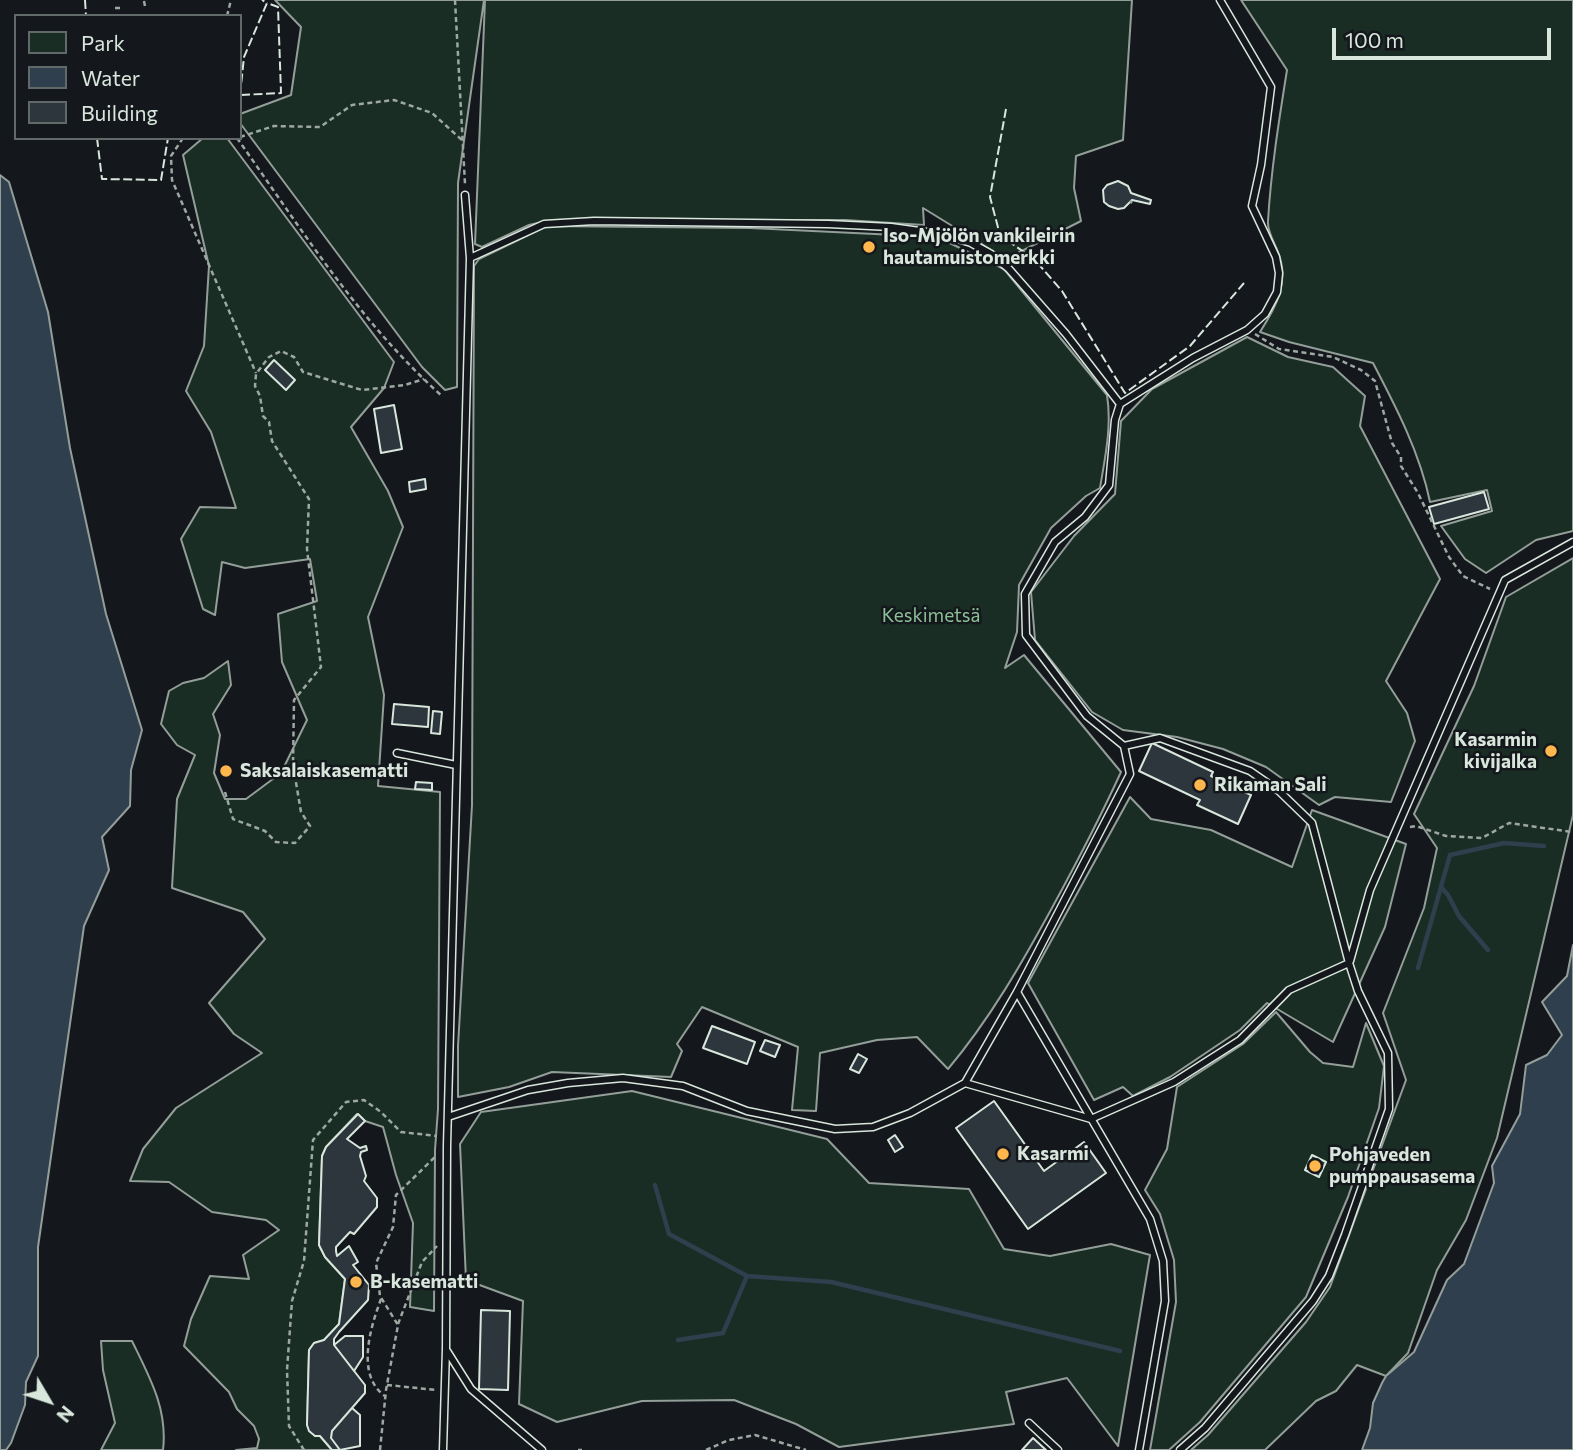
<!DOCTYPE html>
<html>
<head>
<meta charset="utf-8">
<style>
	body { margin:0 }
	#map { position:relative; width:1573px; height:1450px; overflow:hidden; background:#14181c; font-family:Commissioner,sans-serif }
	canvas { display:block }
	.legend { position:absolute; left:14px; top:14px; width:228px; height:126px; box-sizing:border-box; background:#14181c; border:2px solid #626a69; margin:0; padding:9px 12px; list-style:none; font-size:21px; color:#d8e6dc }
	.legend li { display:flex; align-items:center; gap:14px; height:35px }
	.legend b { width:35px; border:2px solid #626a69 }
	.north { position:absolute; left:14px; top:1366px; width:70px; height:70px; -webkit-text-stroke:5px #14181c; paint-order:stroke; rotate:129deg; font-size:19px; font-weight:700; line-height:28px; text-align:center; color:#d8e6dc }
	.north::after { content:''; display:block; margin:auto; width:24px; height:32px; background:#d8e6dc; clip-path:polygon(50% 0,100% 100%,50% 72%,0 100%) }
	.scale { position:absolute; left:1332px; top:28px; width:219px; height:32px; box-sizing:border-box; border:4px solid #d8e6dc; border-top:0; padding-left:9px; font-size:21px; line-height:24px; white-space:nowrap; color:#d8e6dc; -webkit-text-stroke:5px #14181c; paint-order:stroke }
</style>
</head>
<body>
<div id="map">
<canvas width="1573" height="1450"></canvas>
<ul class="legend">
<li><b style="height:19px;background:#1a2d24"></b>Park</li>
<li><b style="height:19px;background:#2f3f4d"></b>Water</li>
<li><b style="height:19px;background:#2c363c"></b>Building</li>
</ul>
<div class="north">N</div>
<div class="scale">100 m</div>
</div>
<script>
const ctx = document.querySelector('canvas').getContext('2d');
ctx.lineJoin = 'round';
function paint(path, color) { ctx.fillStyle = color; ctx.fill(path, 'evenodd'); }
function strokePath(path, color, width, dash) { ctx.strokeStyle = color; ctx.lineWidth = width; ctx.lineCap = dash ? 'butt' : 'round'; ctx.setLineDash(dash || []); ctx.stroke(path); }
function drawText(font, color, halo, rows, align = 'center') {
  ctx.font = font + ' Commissioner,sans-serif'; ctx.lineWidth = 5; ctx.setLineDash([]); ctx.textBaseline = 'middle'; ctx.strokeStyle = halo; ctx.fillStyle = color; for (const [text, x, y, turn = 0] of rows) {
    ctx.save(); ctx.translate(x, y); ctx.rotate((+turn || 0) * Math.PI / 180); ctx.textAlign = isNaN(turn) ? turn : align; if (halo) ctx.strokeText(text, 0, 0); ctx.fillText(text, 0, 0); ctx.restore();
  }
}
const green = new Path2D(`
	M275,0H484L458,183L457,387L445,390L422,367L240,123V114L291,95L301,27Z
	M485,0H1132L1123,140L1076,156L1074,188L1081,221L1006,259L923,208L924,225L845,220L547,221L529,225L482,247L475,244Z
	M1241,0H1573V531L1536,540L1486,573L1465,559L1441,526L1492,511L1487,490L1430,502C1420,453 1396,407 1373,363L1289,342L1260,332C1276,307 1290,282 1278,252C1274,242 1267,231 1268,221C1271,170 1279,120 1287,70Z
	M203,138H227L394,362L384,388L351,427L388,491L403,527L368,617L384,695L378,786L440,792L438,1109L435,1150L434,1311L410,1307L413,1223L396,1175L383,1127L365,1121L357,1114L326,1147L322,1156L319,1245L325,1257L345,1279L339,1324L324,1340L314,1343L309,1350L307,1425L315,1436H320L332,1450H236L257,1448L259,1439L254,1426L237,1409L229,1392L184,1346L191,1319L210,1276L249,1279L243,1255L279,1230L266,1220L212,1212L169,1182L130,1181L143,1149L176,1108L262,1053L234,1034L209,1003L265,939L243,912L172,888L177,799L195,755L177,745L161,724L169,691L183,683L204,678L228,661L231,685L213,714L220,735L214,773L225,799H246L281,773L307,720L282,662L278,614L317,601L310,559L245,568L222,562L215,615L203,609L181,539L200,507L236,508L211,432L186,391L204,346L209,266L183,155Z
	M547,226L750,228L937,237L1004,269L1107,395C1112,426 1105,458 1100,488L1086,496L1051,528L1019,585L1017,632L1005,668L1024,655L1121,772C1100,818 1077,862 1053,906C1022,963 990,1019 948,1069L917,1037L877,1040L820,1053L816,1111L792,1110L798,1047L702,1007L677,1044L682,1051L671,1077L552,1072L509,1087L458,1097V1046L472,805L474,266L479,259Z
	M1247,337L1288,357L1333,367L1365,396L1360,426L1440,579L1386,681L1407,713L1415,741L1391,802L1335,797L1319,805L1266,767L1223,749L1177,737L1123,730L1092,712L1035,640L1031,592L1074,536L1115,494L1121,421L1152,389Z
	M1573,558V815L1497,1138L1466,1220L1437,1270L1408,1353L1386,1376L1357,1365L1336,1391L1316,1401L1265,1450H1191L1208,1435L1306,1322L1330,1287L1406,1080L1383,1013L1424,908L1437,848L1414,814L1474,686L1506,597Z
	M1130,797L1151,819L1211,830L1292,867L1312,810L1406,844L1385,927L1333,1042L1267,1003L1240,1030L1170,1077L1133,1096L1123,1087L1094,1100L1028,983Z
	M1276,1012L1310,1052L1323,1063L1353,1067L1366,1023L1384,1066L1379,1108L1348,1197L1306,1297L1200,1422L1169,1450H1150L1176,1302L1174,1260L1160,1214L1145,1190L1167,1149L1177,1087L1243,1044Z
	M632,1091L827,1139L869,1183L969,1189L1004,1249L1050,1256L1111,1244L1150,1255L1118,1446L1067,1378L1006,1392L1014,1424L839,1447L796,1424L734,1400L642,1401L557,1422L519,1404L523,1301L466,1280L460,1144L481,1112Z
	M101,1341H132C149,1376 168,1409 163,1450H101L115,1423L103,1370Z`);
paint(green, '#1a2d24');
strokePath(green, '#939e99', 2);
const water = new Path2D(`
	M0,175L9,182L48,312L70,448L106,614L142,730L131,770L130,806L102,837L109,870L84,926L38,1247V1356L26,1382L25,1405L11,1443L6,1450H0Z
	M1573,945V1450H1362L1370,1428L1373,1403L1382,1383L1386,1376L1414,1352L1447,1280L1464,1264L1494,1183L1492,1166L1520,1114L1526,1065L1547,1055L1562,1035L1542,1002L1567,976Z`);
paint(water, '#2f3f4d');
strokePath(water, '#939e99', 2);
strokePath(new Path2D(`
	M1441,887L1448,895L1459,916L1488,950
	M1418,968L1450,855L1504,843L1544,846
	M655,1185L669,1234L747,1276L831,1282L1120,1351
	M678,1340L723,1333L747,1276`), '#2f3f4d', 4.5);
const building = new Path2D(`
	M1118,181L1128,186L1131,193L1151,200L1150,204L1132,200L1124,208L1118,209L1109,206L1104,202L1103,190L1107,185Z
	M274,360L295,380L286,390L265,370Z
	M394,405L402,449L381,453L374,409Z
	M425,479L426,489L410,492L409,482Z
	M1484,492L1489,509L1434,524L1429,507Z
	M394,704L429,707L428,727L392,724Z
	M433,711L442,712L440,734L431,733Z
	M1152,743L1213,772L1211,776L1251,795L1238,824L1197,805L1200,800L1139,771Z
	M416,782L432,783V790L415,789Z
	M712,1026L755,1042L747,1064L703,1048Z
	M765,1040L780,1045L775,1057L760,1051Z
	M858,1054L867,1059L859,1073L850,1069Z
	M994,1101L1044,1171L1084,1142L1106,1173L1028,1229L956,1128Z
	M358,1114L365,1121L347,1139L360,1148L366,1146L367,1150L361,1152L360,1156L366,1176L364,1181L377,1198V1207L354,1234L350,1232L336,1247V1251L337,1256L349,1246L358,1262L353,1265L369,1285L368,1300L339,1332L334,1339V1345L365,1385V1393L332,1431L331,1438L340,1450H332L320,1436H315L309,1431L307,1425L309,1350L314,1343L324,1340L339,1324L345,1279L325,1257L319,1245L322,1156L326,1147Z
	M895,1135L903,1147L895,1152L888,1140Z
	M1312,1155L1326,1162L1319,1177L1305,1170Z
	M481,1310L510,1311L508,1390L479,1389Z
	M345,1336H363V1357L354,1371L334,1345Z
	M352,1408L360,1415V1446L340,1450L331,1438L332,1431Z
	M1033,1438L1046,1450H1022Z`);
paint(building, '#2c363c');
strokePath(building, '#d8e6dc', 2);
const service = new Path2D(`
	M470,258L544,224L594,221L828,224L891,227L941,234L971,243L991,254L1009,269L1066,334L1120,404L1115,420L1109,485L1085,517L1055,542L1025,594L1026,635L1087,716L1124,746L1130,774L1017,992L965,1083
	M1120,404L1193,358L1247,330L1265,314L1277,292L1279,273L1276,257L1252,206L1261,165L1271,87L1220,0
	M1124,746L1160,738L1250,771L1279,791L1312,823L1349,963L1358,991L1388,1053L1389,1109L1345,1235L1329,1276L1313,1301L1205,1428L1180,1450
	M397,753L456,765
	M1350,961L1370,890L1505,580L1573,542
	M1017,992L1150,1219L1163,1261L1165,1301L1139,1450
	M448,1117L528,1090L568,1083L623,1078L683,1086L747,1111L835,1129L873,1127L910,1113L965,1083L1091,1119L1174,1082L1240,1040L1289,990L1349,963
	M447,1351L471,1389L542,1450
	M1029,1423L1058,1450
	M443,1450L446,1349L447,1146L470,258L465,195`);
strokePath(service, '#d8e6dc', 9);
strokePath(new Path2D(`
	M455,0L465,184
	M144,1L145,6
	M115,8H120
	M227,16L231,0
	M240,137L274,126L320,127L352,105L394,100L432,113L463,141
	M183,138L171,156L172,180L256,373
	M237,138C300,227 360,323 442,396
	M1130,201L1132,203
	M1255,334L1279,349L1333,357L1361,370L1375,381L1392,443L1401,457V466L1418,493L1449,557L1463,576L1490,589
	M225,792L233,819L265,831L276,842L295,843L310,826L301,812L293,765L294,700L321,667L307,549L309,499L272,441L269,422L263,416L260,396L255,386L256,374L269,357L281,351L294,357L303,372L362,390L405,385L424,379
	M1410,827L1416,826L1446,836L1482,838L1509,823L1572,832
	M381,1299C371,1326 355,1375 385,1396
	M398,1324L422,1262L437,1246
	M387,1385L436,1390
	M304,1450L289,1426L287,1370L292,1301L304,1261L313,1140L346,1102L364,1100L381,1112L401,1132L437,1136
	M380,1450L386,1390L398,1325L380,1296L376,1263L393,1227L396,1195L437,1155
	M578,1450H582
	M706,1450L729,1440L755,1435L806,1450`), '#9da8a2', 2.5, [5, 3.5]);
strokePath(service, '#14181c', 6);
strokePath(new Path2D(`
	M85,0L86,16
	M240,95L244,57L267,3L262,0
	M241,95L281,93L278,7L267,3
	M1006,109L990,197L1000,235L1035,260L1062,291L1125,393L1190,346L1244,283
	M97,138L102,179L161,180L168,138`), '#d8e6dc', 2, [9, 3.5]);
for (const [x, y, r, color] of [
	[869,247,7,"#ffb74d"],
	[1551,751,7,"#ffb74d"],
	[226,771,7,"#ffb74d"],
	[1200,785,7,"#ffb74d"],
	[1003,1154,7,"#ffb74d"],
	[1315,1166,7,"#ffb74d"],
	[356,1282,7,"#ffb74d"]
]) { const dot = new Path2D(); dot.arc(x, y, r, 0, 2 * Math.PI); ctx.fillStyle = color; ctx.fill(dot); strokePath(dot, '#14181c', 2.5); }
drawText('bold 19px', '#d8e6dc', '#14181c', [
	["Iso-Mjölön vankileirin",883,236],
	["hautamuistomerkki",883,258],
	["Kasarmin",1537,740,"right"],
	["kivijalka",1537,762,"right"],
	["Saksalaiskasematti",240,771],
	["Rikaman Sali",1214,785],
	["Kasarmi",1017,1154],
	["Pohjaveden",1329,1155],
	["pumppausasema",1329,1177],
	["B-kasematti",370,1282]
], 'left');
drawText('19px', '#8ac095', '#14181c', [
	["Keskimetsä",931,616]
]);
</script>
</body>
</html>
